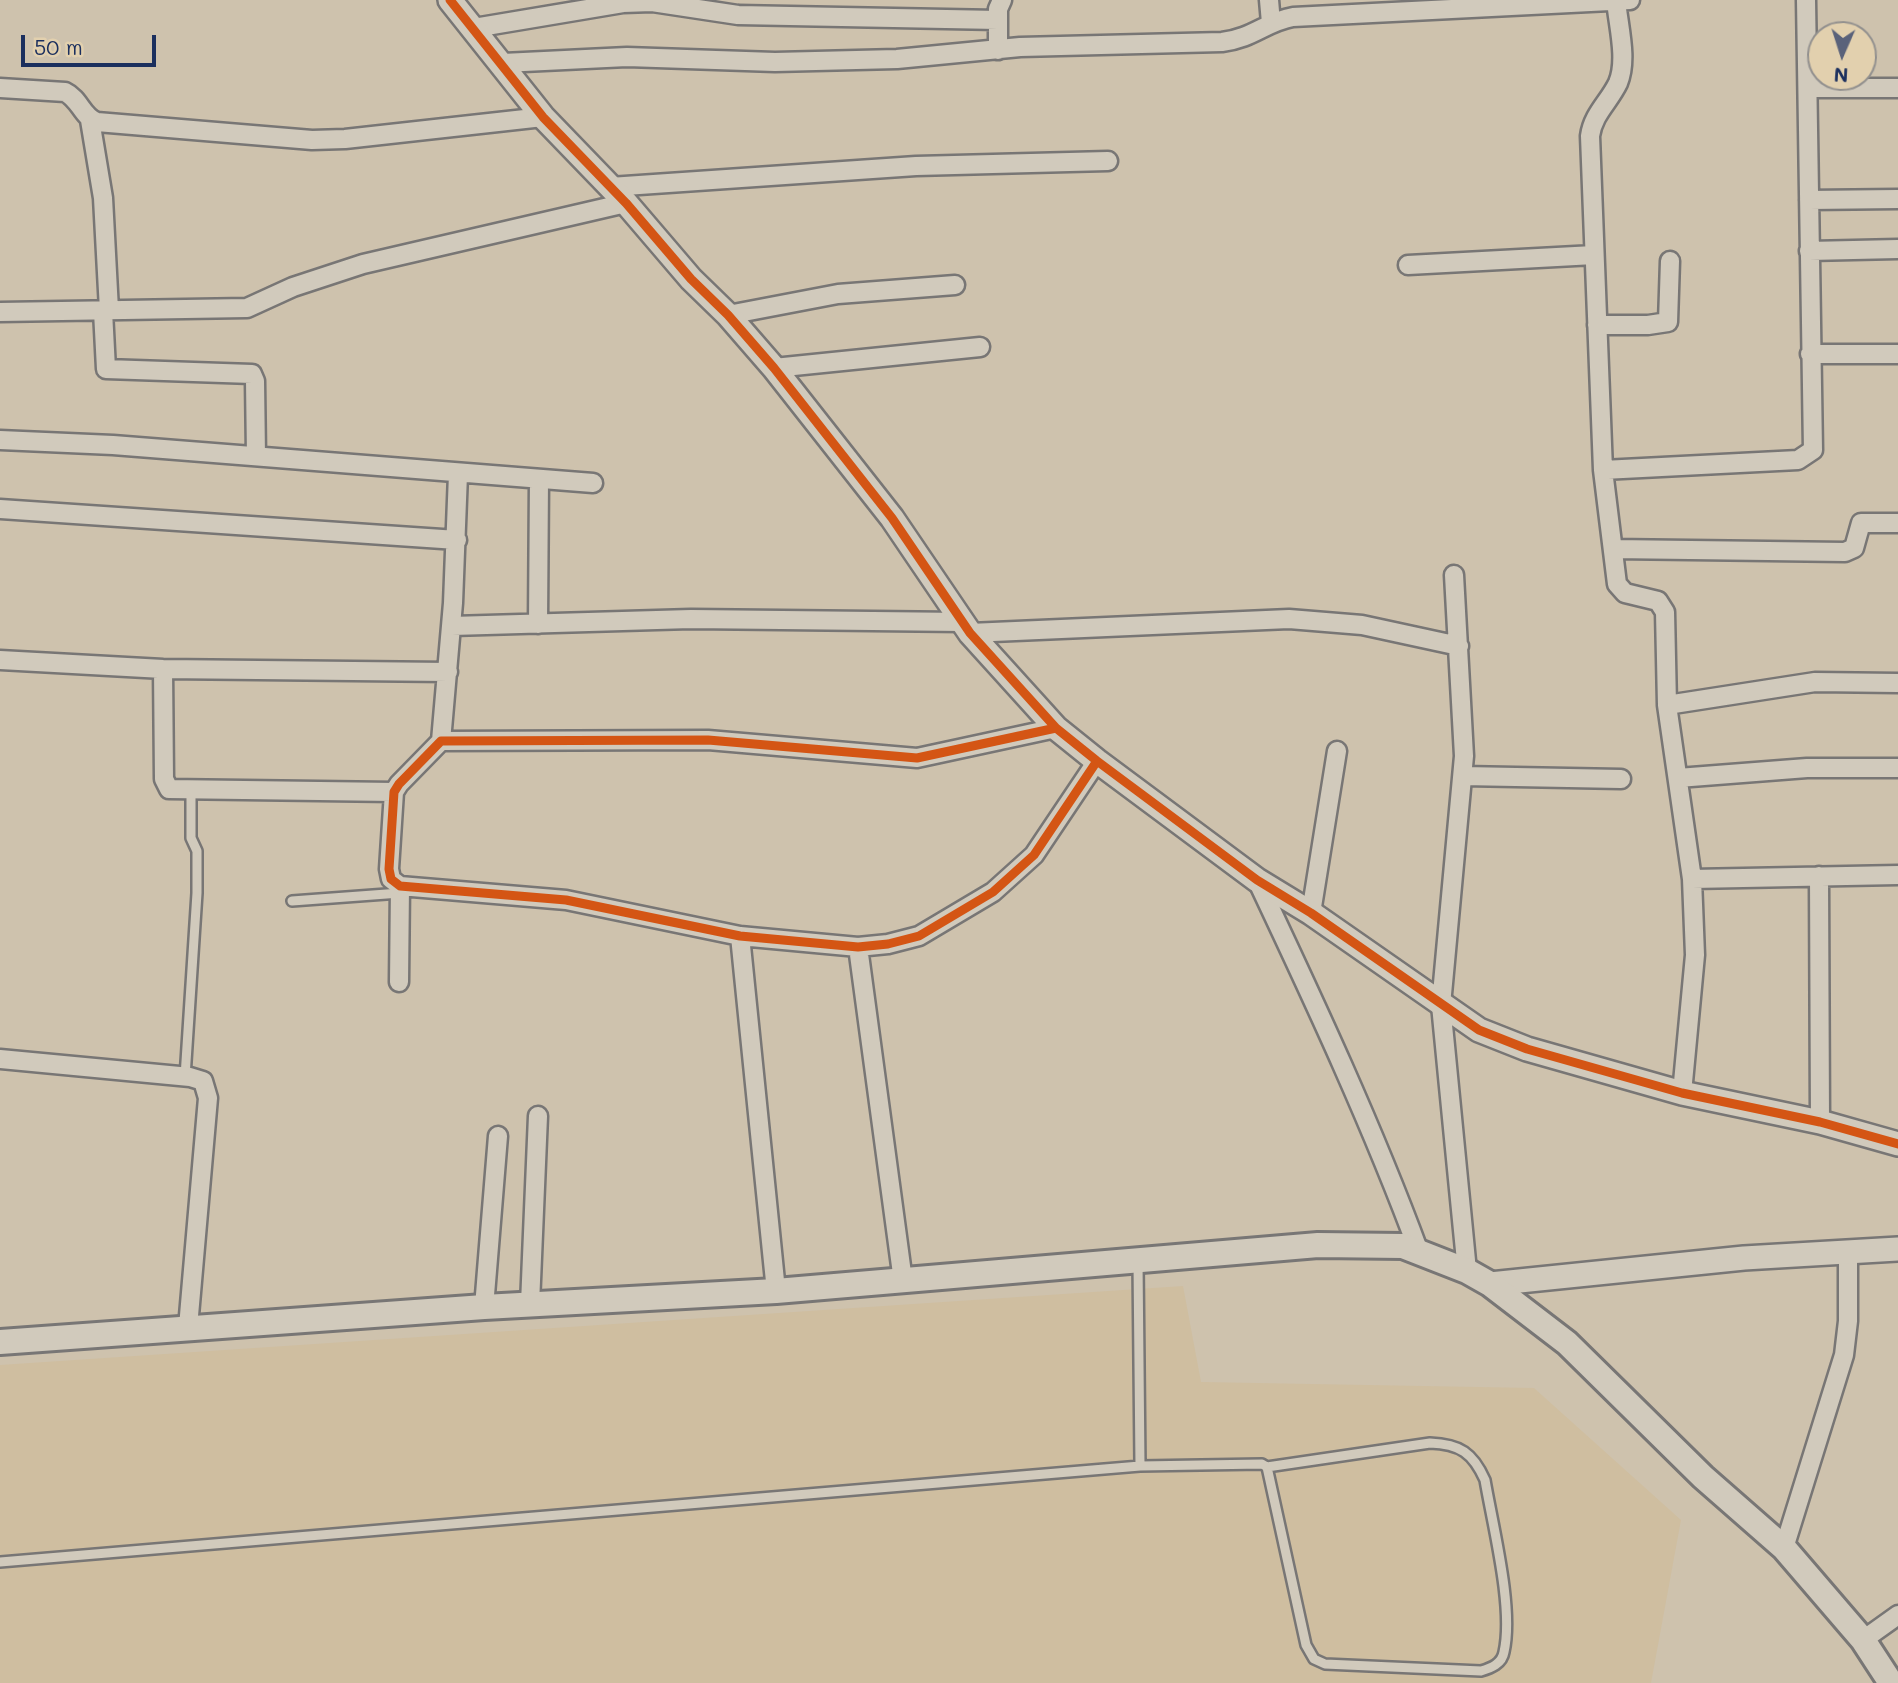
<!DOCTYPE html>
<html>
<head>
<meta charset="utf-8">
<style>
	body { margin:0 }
	#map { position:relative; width:1898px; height:1683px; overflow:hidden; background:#cec2ad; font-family:Mali,sans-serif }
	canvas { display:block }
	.north { position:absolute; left:1807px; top:21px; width:70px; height:70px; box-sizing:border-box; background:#e2d0ae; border:2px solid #92908e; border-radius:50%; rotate:183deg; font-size:19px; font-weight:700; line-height:28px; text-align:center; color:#1b2f5e }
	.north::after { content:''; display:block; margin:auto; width:24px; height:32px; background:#5a627a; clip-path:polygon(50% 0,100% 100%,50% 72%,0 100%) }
	.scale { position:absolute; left:21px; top:35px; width:135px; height:32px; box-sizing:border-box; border:4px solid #1b2f5e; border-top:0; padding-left:9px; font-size:21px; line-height:24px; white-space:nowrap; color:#1b2f5e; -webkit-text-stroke:5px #e2d0ae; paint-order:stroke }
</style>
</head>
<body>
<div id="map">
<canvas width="1898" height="1683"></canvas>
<div class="north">N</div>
<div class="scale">50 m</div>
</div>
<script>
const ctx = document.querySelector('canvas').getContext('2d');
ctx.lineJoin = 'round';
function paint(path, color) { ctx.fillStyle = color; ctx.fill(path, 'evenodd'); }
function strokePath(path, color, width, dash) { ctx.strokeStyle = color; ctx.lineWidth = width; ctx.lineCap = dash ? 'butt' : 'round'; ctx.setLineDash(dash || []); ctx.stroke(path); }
paint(new Path2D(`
	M1183,1286L1201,1382L1534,1388L1681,1520L1651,1683H0V1365Z`), '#cfbea0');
const service = new Path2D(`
	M292,901L400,893
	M185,1077L197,893V851L191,838V790
	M1138,1262L1140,1466
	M0,1562L1140,1466L1262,1464L1267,1467L1306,1645L1314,1659L1325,1664L1481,1671C1491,1668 1502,1664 1504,1652C1514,1608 1493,1527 1485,1480C1473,1453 1460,1444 1430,1443L1267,1467`);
const minor = new Path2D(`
	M1269,0L1271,23
	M1616,0C1618,25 1628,59 1618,83C1609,102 1593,114 1590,136L1603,470L1617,584L1625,593L1658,601L1665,612L1667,705L1692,879L1695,955L1682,1093
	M474,28L623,3L652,2L738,15L998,20
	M998,50V9L1002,0
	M503,63L627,57L775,62L897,59L1020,47L1222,42C1254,38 1265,22 1293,17L1630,0
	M0,88L65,92C80,99 82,117 97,122L312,140L345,139L543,117
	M1809,88H1898
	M90,120L103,198L109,310
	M610,187L916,166L1108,161
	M1809,200L1898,199
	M1809,251L1898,249
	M1408,265L1594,255
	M103,311L106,369L252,374L255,381L256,456
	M0,312L247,308L293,287L363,264L626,203
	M728,315L838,294L955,285
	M1597,325H1648L1668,322L1670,261
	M1810,354H1898
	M774,368L980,347
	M0,440L113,445L593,483
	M1603,470L1798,460L1813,450L1806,0
	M0,509L457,540
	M1613,549L1845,552L1854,548L1861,523H1898
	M1454,575L1464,756L1441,1005L1467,1271
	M538,624L539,479
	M452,626L691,619L963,622
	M970,633L1289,619L1362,625L1459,646
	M0,660L163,669L448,672
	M163,669L164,779L169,789L394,792
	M1667,705L1815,682L1898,683
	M1056,728L917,758L708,740L441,741L399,784L394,792L389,869L391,879L400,886L566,900L740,936L858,947L888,944L919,936L993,892L1034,855L1097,761
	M441,741L453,603L458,474
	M1463,776L1621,779
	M1678,778L1807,768H1898
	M1819,876L1820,1122
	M1692,879L1898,875
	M1257,880C1315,1003 1372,1125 1419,1252
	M1311,913L1337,751
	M740,936L776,1291
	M858,947L903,1281
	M399,982L400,886
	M0,1059L190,1077L203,1081L208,1098L188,1327
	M530,1304L538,1116
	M484,1307L498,1136
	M1784,1548L1844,1355L1848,1321V1252
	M1863,1640L1898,1615`);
const tertiary = new Path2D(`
	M450,0L543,117L626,203L691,279L728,315L774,368L892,518L970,633L1056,728L1097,761L1257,880L1311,913L1479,1030L1527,1049L1682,1093L1820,1122L1898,1144
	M1490,1284L1744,1258L1898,1249`);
const secondary = new Path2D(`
	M0,1342L484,1307L776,1291L1318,1245L1403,1246L1467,1271L1490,1284L1567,1343L1703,1477L1784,1548L1863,1640L1891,1683`);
strokePath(service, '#787675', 14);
strokePath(minor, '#787675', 23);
strokePath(tertiary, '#787675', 28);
strokePath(secondary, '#787675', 30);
strokePath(service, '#d1cabc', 9);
strokePath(minor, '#d1cabc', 18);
strokePath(tertiary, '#d1cabc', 23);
strokePath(secondary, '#d1cabc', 24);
strokePath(new Path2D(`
	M450,0L543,117L626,203L691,279L728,315L774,368L892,518L970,633L1056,728L1097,761L1257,880L1311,913L1479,1030L1527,1049L1682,1093L1820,1122L1898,1144
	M1056,728L917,758L708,740L441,741L399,784L394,792L389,869L391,879L400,886L566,900L740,936L858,947L888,944L919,936L993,892L1034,855L1097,761`), '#d45514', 9);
</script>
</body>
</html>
